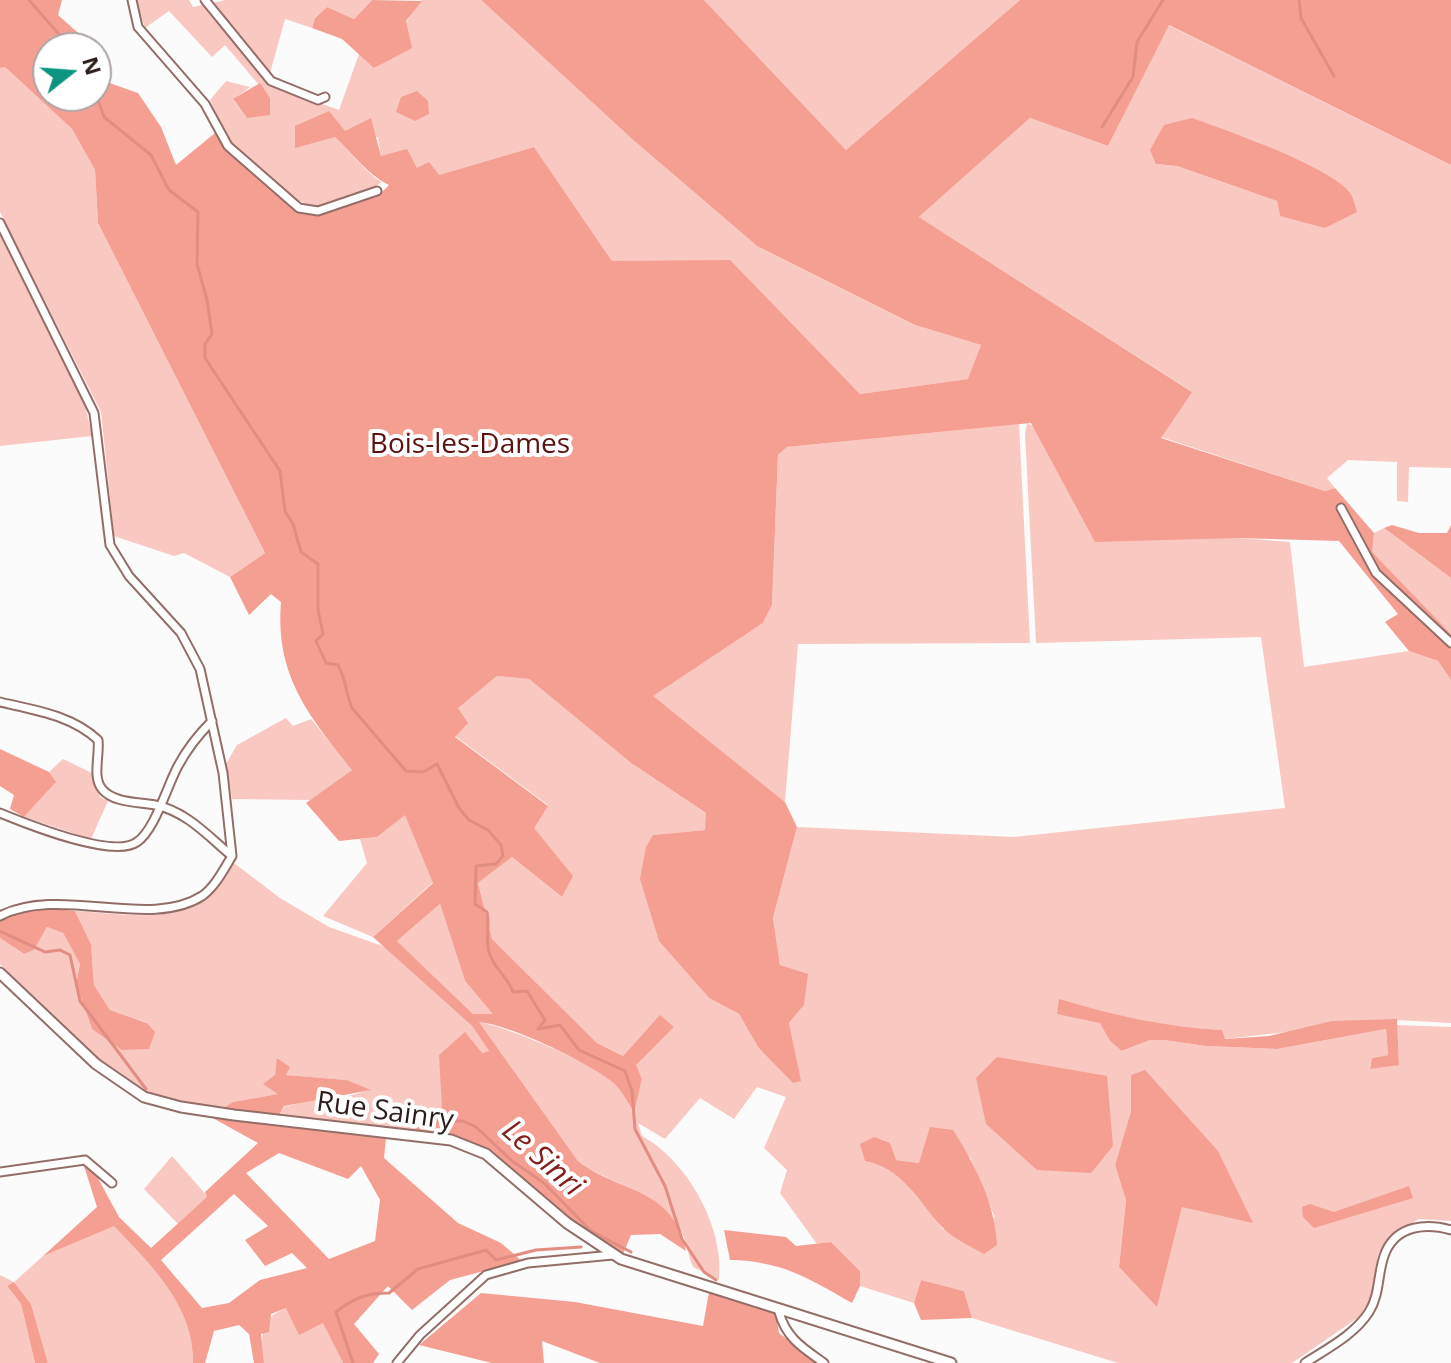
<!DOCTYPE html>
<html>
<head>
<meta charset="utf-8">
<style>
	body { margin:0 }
	#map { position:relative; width:1451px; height:1363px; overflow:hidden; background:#fbfbfb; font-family:"Open Sans",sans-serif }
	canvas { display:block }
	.north { position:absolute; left:32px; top:32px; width:80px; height:80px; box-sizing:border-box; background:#fff; border:2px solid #aba5a4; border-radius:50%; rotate:73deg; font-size:22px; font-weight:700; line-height:32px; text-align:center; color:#2c1d1b }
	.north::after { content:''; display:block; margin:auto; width:28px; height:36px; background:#0b947f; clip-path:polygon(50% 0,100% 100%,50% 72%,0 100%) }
</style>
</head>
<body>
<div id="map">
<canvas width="1451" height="1363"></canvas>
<div class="north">N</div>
</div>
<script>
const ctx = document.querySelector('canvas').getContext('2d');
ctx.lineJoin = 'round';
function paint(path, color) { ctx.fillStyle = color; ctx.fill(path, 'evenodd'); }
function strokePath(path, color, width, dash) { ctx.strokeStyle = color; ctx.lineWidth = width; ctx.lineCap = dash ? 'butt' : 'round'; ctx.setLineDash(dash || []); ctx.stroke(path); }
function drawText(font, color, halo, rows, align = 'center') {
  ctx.font = font + ' "Open Sans",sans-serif'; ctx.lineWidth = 8; ctx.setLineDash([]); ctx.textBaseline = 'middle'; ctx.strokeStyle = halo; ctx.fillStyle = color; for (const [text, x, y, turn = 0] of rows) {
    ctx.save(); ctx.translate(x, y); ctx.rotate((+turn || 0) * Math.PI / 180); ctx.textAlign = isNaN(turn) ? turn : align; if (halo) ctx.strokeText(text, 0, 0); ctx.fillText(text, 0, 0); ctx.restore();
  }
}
paint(new Path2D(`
	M136,0H189L193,7L226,0H372L354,19L327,7L315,18L312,28L285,19L267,84L339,110L359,54L375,68L421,0H481L632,139L757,246L915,325L981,345L969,379L860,394L730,261H612L534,147L439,175L381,157L378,137H335C347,148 370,177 382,182L364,194L316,208L295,199L228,141L210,100L226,81L250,87L233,100L247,118L270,98L225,45L212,57L169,11L145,28Z
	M704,0H1020L846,150Z
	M1168,25L1451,165V468L1409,467L1408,502L1397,501V462L1348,460L1327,478L1335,488L1325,491L1161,437L1191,391L919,217L1030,118L1108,146ZM1192,119L1258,142L1350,191L1280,216L1277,201L1177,166L1156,164Z
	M5,67L72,129L95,170L98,223L265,553L230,577L184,553L174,556L114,536L101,412L0,212V68Z
	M0,232L83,397L92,436L0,446Z
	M1027,423L1239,538L1290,542L1304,667L1409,651L1438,661L1451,680V1023L1397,1020L1224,1039L1221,1030C1165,1027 1113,1015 1060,1000L1101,1023L1110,1041L1123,1051L1150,1040H1164L1206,1046L1277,1049L1386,1029L1388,1055L1372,1058L1370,1068L1399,1064L1397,1025L1451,1027V1221L1419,1219L1390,1235L1378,1255L1371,1298L1359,1317L1292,1363H1118L972,1318L964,1291L921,1280L914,1303L860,1286V1271L831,1242L817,1244L780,1193L787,1170L764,1148L786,1097L757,1087L734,1119L700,1098L665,1139L638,1123L642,1136C688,1161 725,1229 719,1280L693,1267C688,1256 687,1241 681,1231C658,1188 612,1187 578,1161L479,1022C508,1027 596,1064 616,1085C622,1092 628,1102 633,1111L642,1079L635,1065L674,1027L660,1016L623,1056L597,1043L492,939L478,883L512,857L562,897L572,876L533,828L548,805L455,736L467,723L457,708L497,676L529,679L631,763L706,813V830L653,835L641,879L659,940L709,998L739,1014L758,1047L800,1080L789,1023L804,1005L780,965L773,918L797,827L1014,837L1285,808L1261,637L1036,643L1025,434ZM1131,1075L1252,1222L1182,1206L1157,1306L1119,1267L1126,1199L1115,1165L1131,1111ZM970,1157L995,1218L943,1229L902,1178L882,1164L896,1160L919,1163Z
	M1019,424L1030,643L798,644L785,802L652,696L763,623L772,605L778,455L787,447Z
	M1384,528L1451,578V634L1371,552L1374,533Z
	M286,718L293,726L311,719L352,770L311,800L232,799L226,764L237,745Z
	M63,759L94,774L100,797L108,801L91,839L24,817L55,783L49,772Z
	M405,814L433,882L373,937L323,916L367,863L360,839L377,837Z
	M234,863L280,898L329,927L385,947L472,1026L489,1051L482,1053L442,1108L414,1130L278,1117L284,1107L325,1096L339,1099L369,1090L347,1080L286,1075L278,1058L275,1075L279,1094L233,1102L218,1111L143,1092L101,1062L0,964V938L24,954L34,950L47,927L63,933L80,964L76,984L92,1029L148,1023L110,1010L94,985L91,944L75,911C116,913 180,926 213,893C221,885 228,873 234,863Z
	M440,904L465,981L494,1014H473L397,941Z
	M172,1156L208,1197L178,1224L144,1189Z
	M114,1225C151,1265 194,1306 193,1363H48L31,1304L14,1282L7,1286L21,1304L35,1363H0V1275L14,1282L43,1256Z
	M286,1308L323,1322L343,1363H264C261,1337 259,1319 286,1308Z`), '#f9c8c1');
paint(new Path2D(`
	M0,0H62L58,15L95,48H48V96H96V49L101,80L138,93L161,127L176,165L215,133L301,214L377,197L389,185C368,175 353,154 335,137L295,148V126L329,111L345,131L371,118L381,156L407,149L417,168L429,162L439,175L534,147L612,261L730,260L860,394L968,379L981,345L915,325L757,246L632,139L481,0H704L846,150L1020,0H1451V165L1169,25L1108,146L1030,118L919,217L1192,392L1161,438L1325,491L1335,488L1374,533L1372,552L1451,634V680L1438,661L1409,651L1385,622L1398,614L1339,541L1239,538L1095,542L1031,423L787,447L778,455L772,605L763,623L653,696L785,802L797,827L773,918L780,965L808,974L804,1005L789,1023L801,1081L793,1083L758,1047L739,1014L709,998L659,941L640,879L646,847L653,835L705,830L706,813L631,763L529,679L497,676L458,708L468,723L455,737L548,806L534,828L573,876L562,897L512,857L478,883L492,939L597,1043L623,1056L660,1015L674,1027L636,1065L642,1079L634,1112C627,1102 621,1088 611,1081C585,1061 511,1025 479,1022L578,1161C619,1193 674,1187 686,1251L660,1234L631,1235L621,1259L486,1154L414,1130L442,1108L439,1055L465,1032L482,1053L489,1051L472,1026L373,937L433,883L405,815L377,837L339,841L306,803L352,770C308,715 275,675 281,602L271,594L249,615L230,577L265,553L98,223L95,170L72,129L5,67L0,68ZM440,904L465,981L493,1014H473L397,941Z
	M372,0L422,1L406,21L412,48L374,68L342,39L312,28L315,18L327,7L354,19Z
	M260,83L270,98V115L247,118L233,99Z
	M417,91L428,101L429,114L415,121L396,112L401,97Z
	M1192,118C1234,133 1315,161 1347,189C1353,195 1355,205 1357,212L1325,228L1280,216L1277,201L1177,166L1156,164L1150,150L1164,125Z
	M1392,525L1419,533H1447L1451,525V578L1384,528Z
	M0,749L49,772L56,782L24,817L10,809L14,795L0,786Z
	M32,907L75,911L91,944L94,985L110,1010L147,1023L155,1032L149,1049L122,1050L92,1029L76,984L80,964L63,933L47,927L34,950L24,954L0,938V921L7,915Z
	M1059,999C1113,1015 1165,1027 1222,1030L1225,1039L1269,1036L1332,1021L1397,1019L1399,1065L1370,1069L1372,1058L1388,1055L1386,1029L1277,1049L1206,1046L1164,1040H1150L1122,1051L1110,1041L1100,1023L1057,1014Z
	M997,1057L1107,1076L1113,1146L1091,1173L1037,1170L986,1124L976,1078Z
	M277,1058L290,1067L286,1075L347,1080L371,1090L284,1106L278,1117L218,1111L233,1102L278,1094L263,1084L275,1075Z
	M1145,1070L1218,1151L1253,1223L1182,1207L1157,1307L1119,1267L1126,1200L1115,1165L1131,1111V1075Z
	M209,1116L386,1138L384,1158L458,1223L501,1243L522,1261L450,1280L412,1310L388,1286L354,1324L379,1354L373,1363H343L323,1323L299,1335L286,1308L271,1314L269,1332L261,1334L264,1363H254L249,1334L239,1325L214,1331L205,1363H193C194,1306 151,1265 114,1226L43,1256L97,1207L84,1166L94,1171L119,1217L151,1248L207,1197L205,1192L258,1143ZM279,1153L348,1179L361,1166L380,1200L375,1241L329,1259L246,1173ZM234,1194L268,1226L245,1240L265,1266L292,1253L307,1268L260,1280L229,1303L202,1308L161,1260Z
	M930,1127L953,1130C975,1165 995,1203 997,1245L984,1254C970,1246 952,1238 941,1226C917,1200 903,1168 865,1161L860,1144L874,1137L890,1143L896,1160L919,1163Z
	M1409,1186L1413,1198L1314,1228L1303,1217L1302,1207L1310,1204L1334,1212Z
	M724,1230L786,1237L796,1246L831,1242L860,1271V1286L852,1303C808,1278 782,1261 730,1260Z
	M921,1280L964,1291L972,1318L921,1320L914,1303Z
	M14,1282L31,1304L48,1363H35L21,1304L7,1286Z
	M709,1292L776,1314L779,1333L819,1363H600L542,1341L544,1363H492L419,1345L481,1293L575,1302L703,1326Z`), '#f59f93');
strokePath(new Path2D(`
	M29,0L71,48
	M1299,0L1301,18L1334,76
	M96,94L104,117L151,155L169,190L198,212L197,264L207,300L212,334L205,344V358L280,471L285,511L293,524L301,552L318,564V610L323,634L316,641L326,663L338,665C347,682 345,692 352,708L406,771L423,772L437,764L459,808L469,820L488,830L501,845L503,856L496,864L476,866L475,904L487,912C490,926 485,939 489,952C494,969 508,977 513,992L527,991L545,1020L538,1029L560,1025L579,1050L625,1071L632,1091L635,1129L665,1186L682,1239L704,1272L716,1280
	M1102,127L1133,77L1137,42L1163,0
	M0,931L45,952L60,950L70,955L80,1001L146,1089
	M417,1122L463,1121L476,1127L512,1161L544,1183L591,1231L631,1252
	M353,1363L336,1312C354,1298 366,1293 389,1293L418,1269L486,1250L496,1260L536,1250L581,1247`), '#e28d82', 3);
const minor = new Path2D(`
	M132,0L138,27L205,104L228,146L299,208L318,211L377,191
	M205,0L271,81L318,100L325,97
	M0,223L94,413L110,545L129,576L181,633L200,669L223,773L232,856C224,869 215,887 202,896C149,930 60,885 0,916
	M1341,508L1376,573L1451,643
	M0,702C34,710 71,715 98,740C100,755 92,777 102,789C113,803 139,802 155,805C186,811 208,836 232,856
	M0,813C27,824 113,859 137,842C155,830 167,786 178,766C187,749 198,735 212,721
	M0,1172L85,1160L112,1183
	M779,1312C786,1338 803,1348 824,1363
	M397,1363L420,1335L486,1275L528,1263L613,1255
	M1305,1363C1328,1348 1354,1335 1369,1312C1381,1293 1377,1270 1386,1251C1398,1225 1427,1223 1451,1230`);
const tertiary = new Path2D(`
	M0,973L96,1064L144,1097L181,1107L234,1115L451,1140L486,1154L567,1223L621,1259L951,1363`);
strokePath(minor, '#936d67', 11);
strokePath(tertiary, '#936d67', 13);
strokePath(minor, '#fff', 7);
strokePath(tertiary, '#fff', 9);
drawText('28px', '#5d120f', '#fff', [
	["Bois-les-Dames",470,445]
]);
drawText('28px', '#2c1d1b', '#fff', [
	["Rue Sainry",385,1112,8]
]);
drawText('italic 30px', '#83201b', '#fff', [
	["Le Sinri",542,1159,42]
]);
</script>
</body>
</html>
